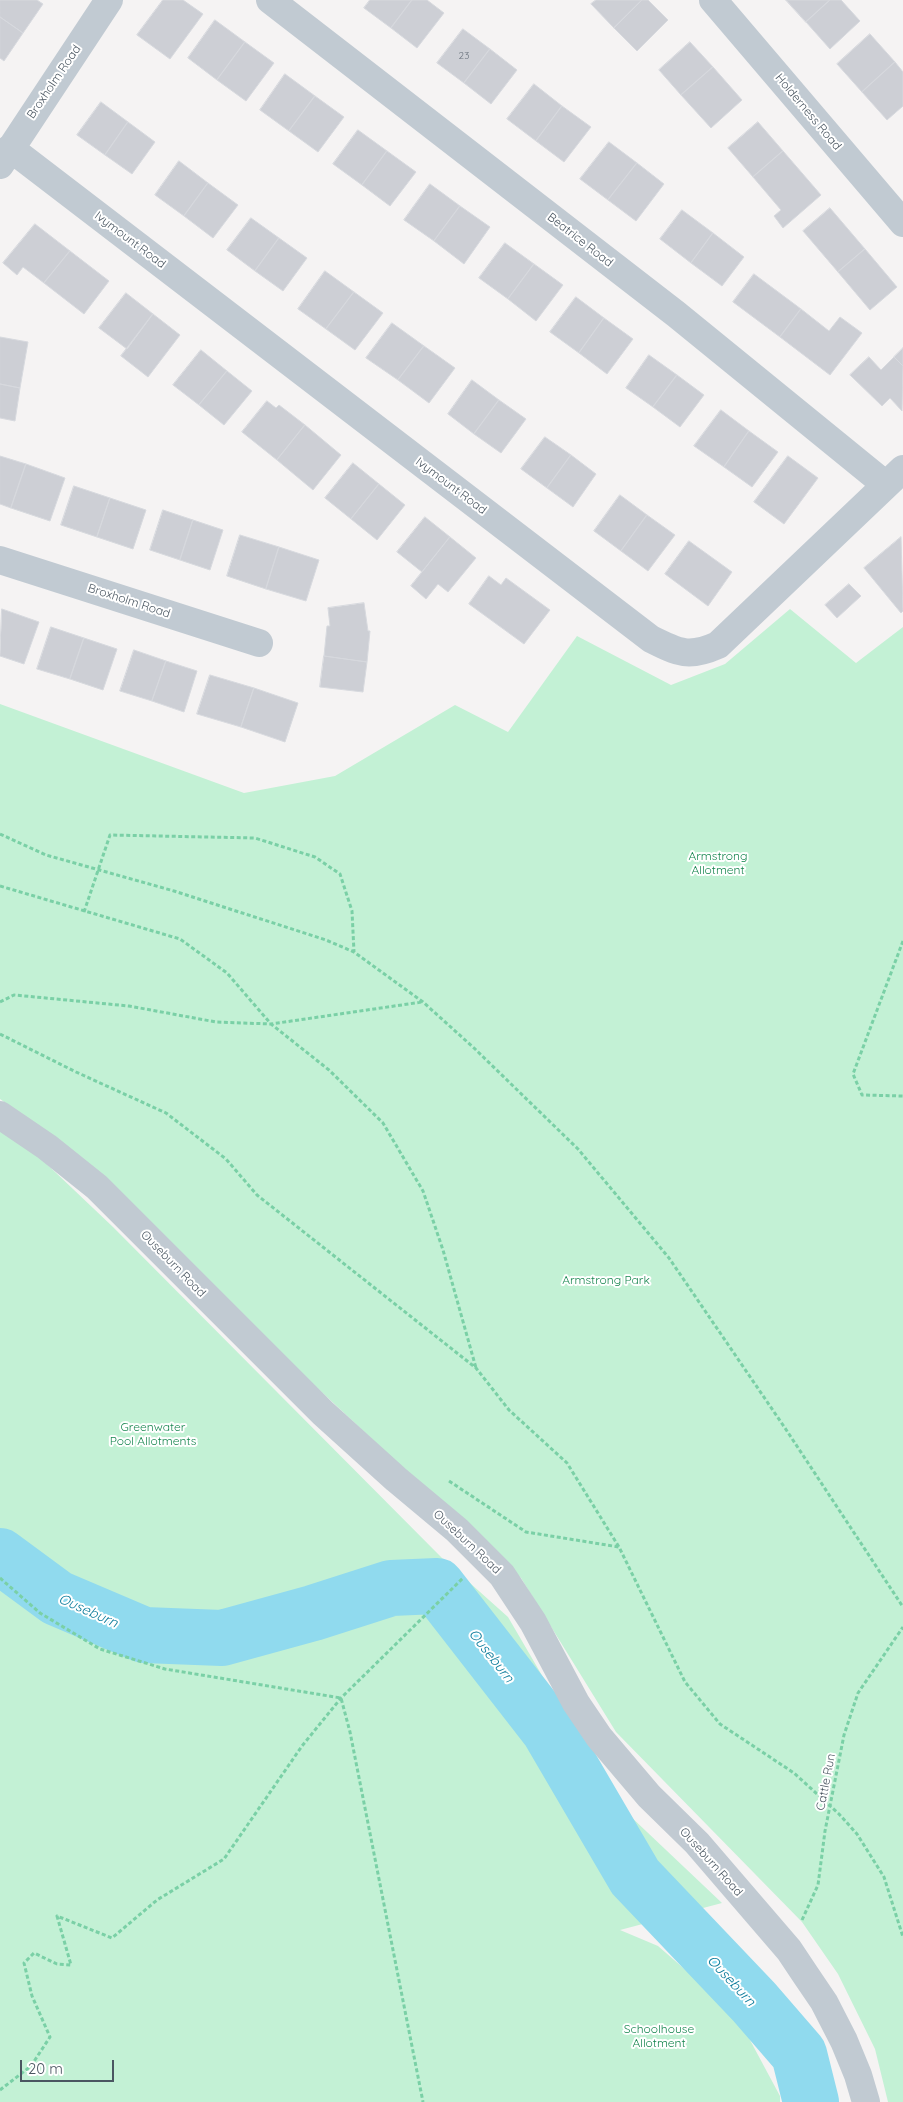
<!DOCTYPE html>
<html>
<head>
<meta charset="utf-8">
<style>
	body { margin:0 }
	#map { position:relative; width:903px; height:2102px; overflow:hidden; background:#f5f3f3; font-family:Quicksand,sans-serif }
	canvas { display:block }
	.scale { position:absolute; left:20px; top:2060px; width:94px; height:22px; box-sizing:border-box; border:2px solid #4a5661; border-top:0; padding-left:6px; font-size:15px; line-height:18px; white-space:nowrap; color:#4a5661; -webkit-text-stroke:4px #fff; paint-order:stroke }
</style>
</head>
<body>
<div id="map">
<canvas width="903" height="2102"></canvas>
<div class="scale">20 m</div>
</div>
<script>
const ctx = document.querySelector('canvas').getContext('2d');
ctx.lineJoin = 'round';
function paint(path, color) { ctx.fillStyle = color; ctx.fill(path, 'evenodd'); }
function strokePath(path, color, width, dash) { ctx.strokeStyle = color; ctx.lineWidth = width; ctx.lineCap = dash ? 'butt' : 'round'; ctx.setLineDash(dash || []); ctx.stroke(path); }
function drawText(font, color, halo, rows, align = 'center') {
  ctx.font = font + ' Quicksand,sans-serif'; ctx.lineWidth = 4; ctx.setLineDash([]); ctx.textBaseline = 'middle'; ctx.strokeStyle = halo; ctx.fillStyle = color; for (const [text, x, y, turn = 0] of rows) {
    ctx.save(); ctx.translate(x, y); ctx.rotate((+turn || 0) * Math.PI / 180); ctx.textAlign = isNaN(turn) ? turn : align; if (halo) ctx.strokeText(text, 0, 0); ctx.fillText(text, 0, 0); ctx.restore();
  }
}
paint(new Path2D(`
	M790,609L856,663L903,627V2102H888L875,2049L838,1974L802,1922L616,1732L521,1578L30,1120L0,1099V704L244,793L335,776L455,705L508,732L577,636L671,685L725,664Z
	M0,1130L33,1151L113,1227L442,1558L508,1617L586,1751L628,1814L722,1903L620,1930L658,1946L736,2014L780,2096V2102H0Z`), '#c3f1d5');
strokePath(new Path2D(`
	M0,1556L57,1598L144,1635L222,1638L313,1613L391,1588L437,1586L549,1730L635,1877L754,2002L799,2054L811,2102`), '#90daee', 56);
const building = new Path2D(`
	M0,0H37L43,4L23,33L0,17Z
	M163,0H183L203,14L170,59L137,35Z
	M370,0H412L391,28L364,8Z
	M412,0H427L444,13L417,48L391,28Z
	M596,0H642L614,28L591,4Z
	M642,0H648L668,20L637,51L614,28Z
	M786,0H830L806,22Z
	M830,0H841L860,21L830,49L806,22Z
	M0,17L23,33L4,61L0,58Z
	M215,20L245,42L217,80L188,58Z
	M463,29L490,49L464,83L437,63Z
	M870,34L895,62L862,92L837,64Z
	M245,42L274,63L246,101L217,80Z
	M690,42L713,67L681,95L659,70Z
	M490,49L517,70L491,104L464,83Z
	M895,62L903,72V106L887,120L862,92Z
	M713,67L742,100L711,128L681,95Z
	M285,74L315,96L289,131L260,110Z
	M534,84L562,106L536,141L507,119Z
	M315,96L344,117L318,152L289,131Z
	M101,102L128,122L105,155L77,135Z
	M562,106L591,127L564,162L536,141Z
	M128,122L155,142L132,174L105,155Z
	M758,122L783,151L753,177L728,148Z
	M358,130L387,151L362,185L333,164Z
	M609,142L637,163L608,200L580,179Z
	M387,151L416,172L390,206L362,185Z
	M783,151L821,195L783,228L774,216L781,210L753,177Z
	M179,161L208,183L184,216L155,195Z
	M637,163L664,184L636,221L608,200Z
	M208,183L238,205L213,238L184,216Z
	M430,184L460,206L434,241L404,220Z
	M460,206L490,227L464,264L434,241Z
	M830,208L865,249L838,272L803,231Z
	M682,210L713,233L691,263L660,239Z
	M251,218L279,238L255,271L227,250Z
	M35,224L70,251L44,283L23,267L17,275L3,263Z
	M713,233L744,257L722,286L691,263Z
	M279,238L307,258L283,291L255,271Z
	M505,243L534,264L508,299L479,278Z
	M865,249L897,287L870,310L838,272Z
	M70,251L109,281L84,314L44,283Z
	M534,264L563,285L536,321L508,299Z
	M325,271L354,292L326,329L298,309Z
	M754,274L801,309L780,337L733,302Z
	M354,292L383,313L355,350L326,329Z
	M126,293L153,314L127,349L99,328Z
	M576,297L604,318L579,353L550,332Z
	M801,309L829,331L840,317L862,333L830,375L780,337Z
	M153,314L180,335L148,377L121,356Z
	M604,318L633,339L607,374L579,353Z
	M392,323L424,346L398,380L366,358Z
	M0,337L28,342L20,388L0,384Z
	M424,346L455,368L429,403L398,380Z
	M903,348V366L894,357Z
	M201,350L227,371L199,405L173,385Z
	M649,355L677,375L653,407L626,388Z
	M869,357L881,370L894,357L903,366L902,411L890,398L882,406L850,375Z
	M227,371L252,391L224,425L199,405Z
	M677,375L704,395L680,427L653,407Z
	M472,380L499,400L474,434L448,414Z
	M0,384L20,388L15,421L0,418Z
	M499,400L526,419L501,453L474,434Z
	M267,401L276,408L279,405L305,425L277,460L242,432Z
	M721,410L749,431L724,467L694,446Z
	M305,425L341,455L313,490L277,460Z
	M749,431L778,452L752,487L724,467Z
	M545,437L571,455L547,488L521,469Z
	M571,455L596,474L573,507L547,488Z
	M0,456L26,464L11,508L0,504Z
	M788,456L818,478L784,524L754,502Z
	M353,463L379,484L351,519L325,498Z
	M26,464L65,478L50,521L11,508Z
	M379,484L405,505L377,540L351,519Z
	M74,486L110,498L97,537L61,525Z
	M620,495L647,515L621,551L594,531Z
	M110,498L146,510L133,549L97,537Z
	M163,510L193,520L180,560L150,550Z
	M647,515L675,535L648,571L621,551Z
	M425,517L450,537L422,572L397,552Z
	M193,520L223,530L210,570L180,560Z
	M240,535L279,547L266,589L227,576Z
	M450,537L476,558L448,592L438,584L426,599L411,586Z
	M901,537L903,611L901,613L864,568Z
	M689,541L732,572L708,606L665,574Z
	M279,547L319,560L306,601L266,589Z
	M489,576L501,585L506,578L550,610L524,644L469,604Z
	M849,584L861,596L837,618L825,605Z
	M364,603L368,631H370L367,662L324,656L327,626H330L328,608Z
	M2,609L39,622L24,664L0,656Z
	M51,627L84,638L70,679L37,669Z
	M84,638L117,649L103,690L70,679Z
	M134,650L166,661L152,701L120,691Z
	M324,656L367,662L363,692L320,687Z
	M166,661L197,671L184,712L152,701Z
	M210,675L254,688L241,727L197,714Z
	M254,688L298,703L285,742L241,727Z`);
paint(building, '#cdcfd5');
strokePath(building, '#d7d9de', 1);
strokePath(new Path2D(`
	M0,834L46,855L174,891L326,940L354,952L423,1002L474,1048L578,1149L669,1258L785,1428L903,1607
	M0,886L180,939L227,973L271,1024L329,1070L383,1123L423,1191L443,1250L476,1368
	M84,912L110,835L255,838L315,857L340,874L352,911L354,952
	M903,941L853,1074L862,1095L903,1096
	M0,1002L14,995L129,1006L216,1022L271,1024L422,1002
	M0,1034L76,1072L166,1113L226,1159L257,1195L476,1368L509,1410L567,1463L619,1547L685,1682L720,1724L794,1773L839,1814L857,1834L884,1877L903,1937
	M449,1481L526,1532L619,1547
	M0,1578L40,1613L100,1649L165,1669L341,1698L350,1732L423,2102
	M802,1920L818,1885L825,1831L844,1735L858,1693L903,1627
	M0,2090L31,2066L50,2037L32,1996L24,1963L34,1953L57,1964L71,1965L57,1916L112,1938L157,1900L224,1859L302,1746L341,1698L463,1578`), '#7ad0a6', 3, [4, 2.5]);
strokePath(new Path2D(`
	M270,0L676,314L886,485
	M713,0L903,223
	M10,148L651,639C679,653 689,658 718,645L903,469
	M0,165L109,0
	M0,560L259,643
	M0,1115L47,1147L97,1187L323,1413L396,1479L457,1530L502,1575L533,1622L576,1703L599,1737L649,1796L697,1843L789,1950L805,1974L824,2002L844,2041L858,2075L866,2102`), '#c1cad2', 28);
drawText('10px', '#6b747e', null, [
	["23",464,56]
]);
drawText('12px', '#4a5661', '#fff', [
	["Broxholm Road",54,82,-56],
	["Holderness Road",808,112,50],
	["Ivymount Road",130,240,37],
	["Beatrice Road",580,240,38],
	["Ivymount Road",451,486,37],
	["Broxholm Road",129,601,18],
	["Ouseburn Road",173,1264,46],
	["Ouseburn Road",467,1542,43],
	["Cattle Run",826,1782,-79],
	["Ouseburn Road",711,1862,48]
]);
drawText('12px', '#17864f', '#fff', [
	["Armstrong",718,856],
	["Allotment",718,870],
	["Armstrong Park",606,1280],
	["Greenwater",153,1427],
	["Pool Allotments",153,1441],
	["Schoolhouse",659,2029],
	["Allotment",659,2043]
]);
drawText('italic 14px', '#0c7c9b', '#fff', [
	["Ouseburn",88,1611,24],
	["Ouseburn",491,1656,52],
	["Ouseburn",731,1981,47]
]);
</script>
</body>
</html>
